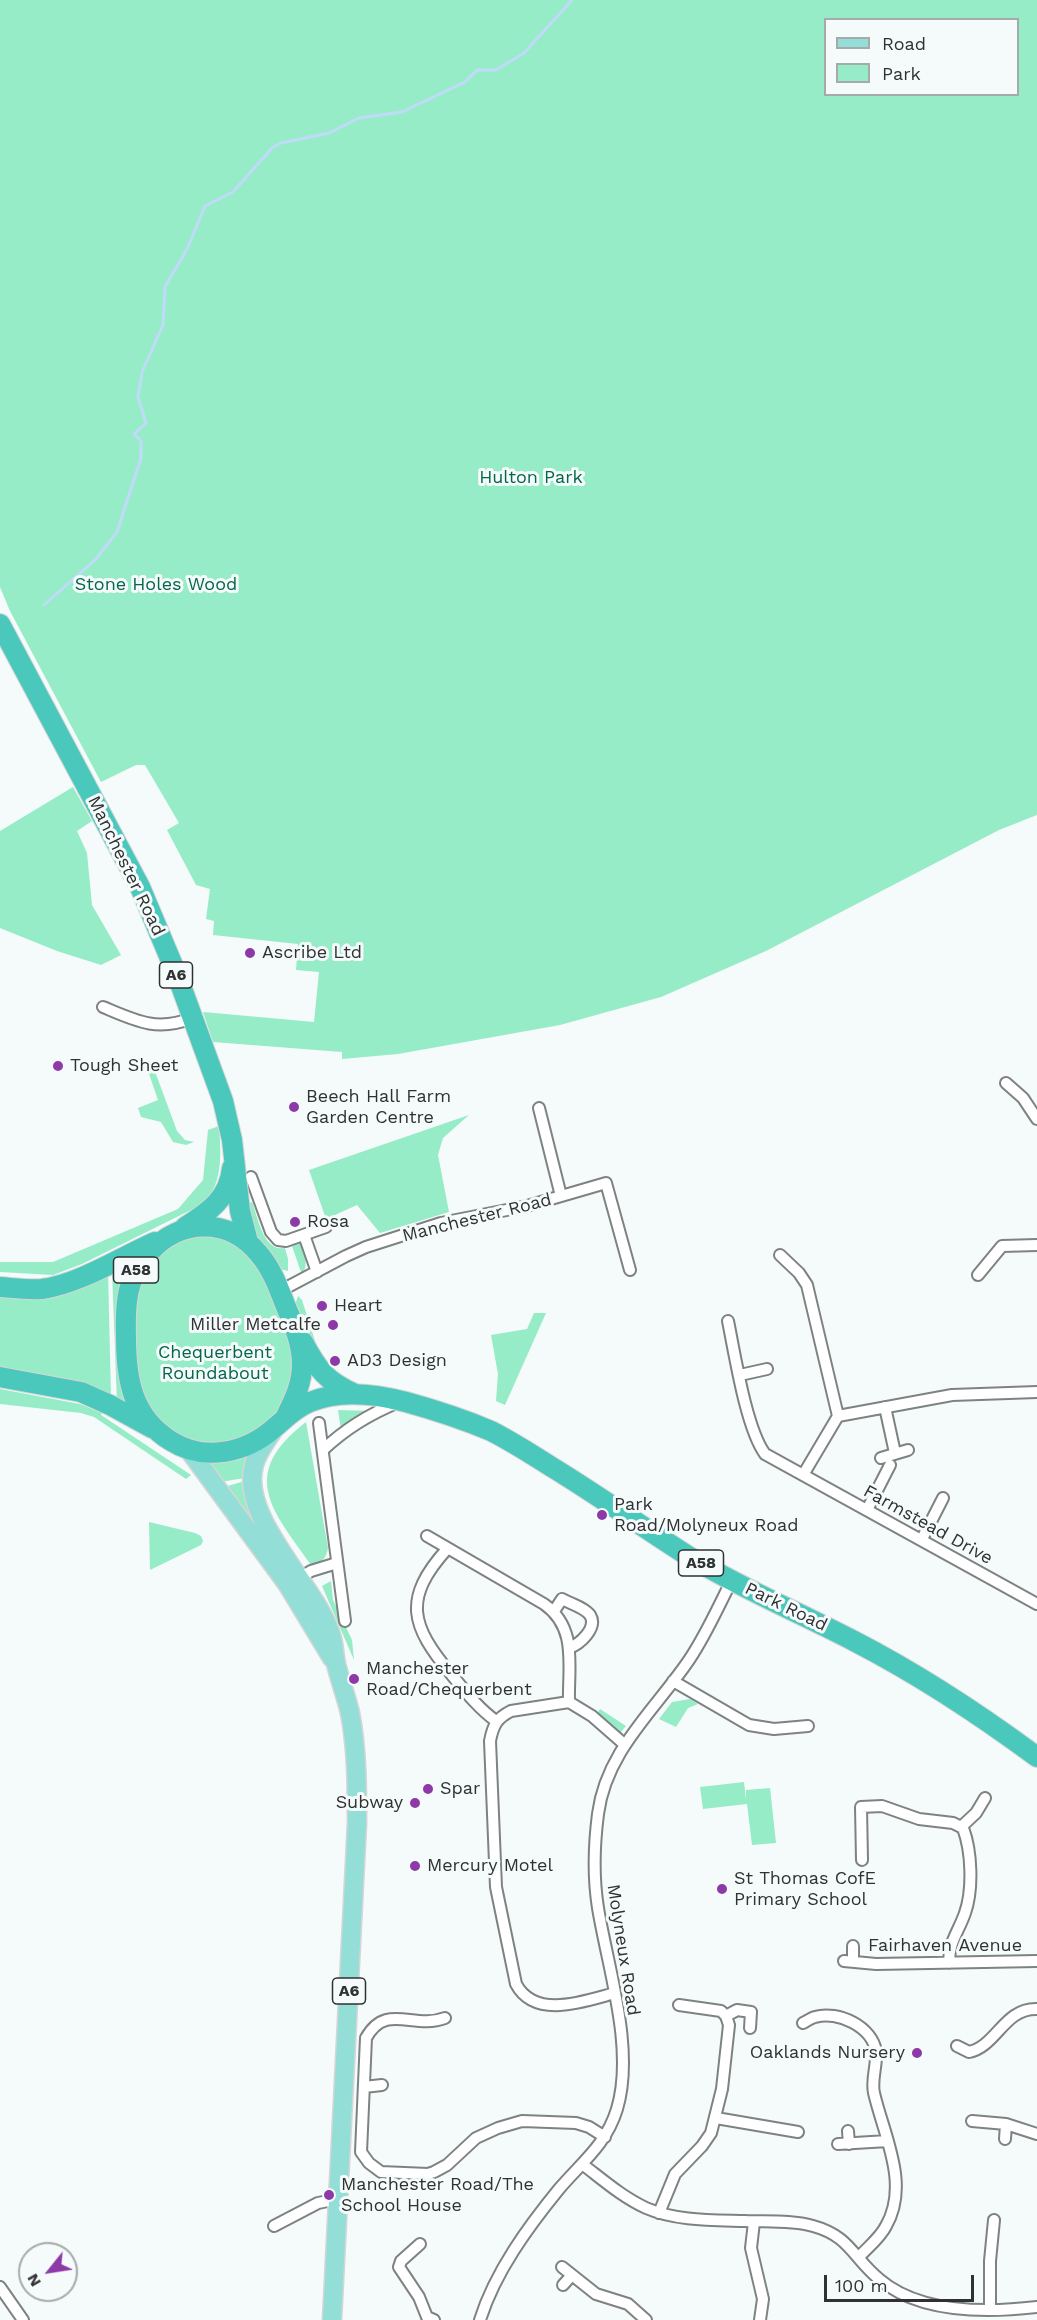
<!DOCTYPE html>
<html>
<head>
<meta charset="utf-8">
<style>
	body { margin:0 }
	#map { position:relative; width:1037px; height:2320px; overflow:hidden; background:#f5fafa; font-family:"Work Sans",sans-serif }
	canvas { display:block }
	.legend { position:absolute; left:824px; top:18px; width:195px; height:78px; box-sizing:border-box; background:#f5fafa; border:2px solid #a6aaaa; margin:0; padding:8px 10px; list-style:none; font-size:18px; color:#303132 }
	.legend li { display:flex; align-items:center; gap:12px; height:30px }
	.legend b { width:30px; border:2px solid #a6aaaa }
	.north { position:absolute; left:18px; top:2242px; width:60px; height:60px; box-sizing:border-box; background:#f5fafa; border:2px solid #a6aaaa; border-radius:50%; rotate:240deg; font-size:16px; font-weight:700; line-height:24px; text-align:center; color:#303132 }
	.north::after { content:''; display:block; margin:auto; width:21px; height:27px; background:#8d39a8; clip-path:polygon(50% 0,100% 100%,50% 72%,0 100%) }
	.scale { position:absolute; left:824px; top:2275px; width:150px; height:27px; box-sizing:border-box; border:3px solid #303132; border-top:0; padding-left:8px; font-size:18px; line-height:21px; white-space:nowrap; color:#303132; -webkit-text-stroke:4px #f5fafa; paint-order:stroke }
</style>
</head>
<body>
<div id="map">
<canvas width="1037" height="2320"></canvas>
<ul class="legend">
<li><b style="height:8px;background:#93ded7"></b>Road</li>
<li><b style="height:16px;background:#96ecc6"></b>Park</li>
</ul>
<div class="north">N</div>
<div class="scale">100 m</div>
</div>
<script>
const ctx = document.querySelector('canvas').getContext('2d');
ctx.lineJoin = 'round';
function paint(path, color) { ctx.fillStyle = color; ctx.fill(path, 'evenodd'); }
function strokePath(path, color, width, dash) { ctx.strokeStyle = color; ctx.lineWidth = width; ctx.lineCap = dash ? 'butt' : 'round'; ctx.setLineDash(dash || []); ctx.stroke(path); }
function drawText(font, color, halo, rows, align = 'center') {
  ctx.font = font + ' "Work Sans",sans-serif'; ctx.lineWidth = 6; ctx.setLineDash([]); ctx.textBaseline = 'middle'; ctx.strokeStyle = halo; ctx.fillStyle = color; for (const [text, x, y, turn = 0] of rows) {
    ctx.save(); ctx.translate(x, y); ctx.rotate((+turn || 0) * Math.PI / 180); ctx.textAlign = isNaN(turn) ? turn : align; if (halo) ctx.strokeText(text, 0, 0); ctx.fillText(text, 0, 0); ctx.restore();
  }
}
paint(new Path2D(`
	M0,0H1037V815L999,830L766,951L661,997L560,1025L398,1054L342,1059V1052L213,1042L203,1012L314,1022L319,972L296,970L298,944L213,935L214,921L206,919L210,889L196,885L167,830L179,823L145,765H136L101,782L10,611L0,587ZM826,20H1018V94H826Z
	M73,787L92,821L77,831L87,853L92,905L121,955L101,965L57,951L0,928V831Z
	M153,1066L177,1131L185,1140L194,1142L186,1145L173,1142L161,1122L141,1117L138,1108L158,1100L147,1068Z
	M469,1115L443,1138L438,1155L449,1212L380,1233L357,1205L326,1219L309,1170Z
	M219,1126C221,1154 224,1188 199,1206L82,1264L53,1275L0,1272V1262H53L178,1209L203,1180L208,1130Z
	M252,1202C258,1217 263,1252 285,1248L288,1259V1271L280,1269L252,1229L246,1204Z
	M202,1234L216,1236L228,1241L243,1249L254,1260L272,1295L292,1349L293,1377L277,1413L253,1433L224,1444L192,1442L162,1425L143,1397L134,1362L135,1295L149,1266L170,1244Z
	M301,1243C305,1255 309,1264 302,1275L292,1246Z
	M133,1260L120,1381L128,1408L117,1403L112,1270Z
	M108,1271L111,1397L0,1370V1293Z
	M298,1296L302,1300L323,1366L314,1354L295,1305Z
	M534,1313H546L505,1405L496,1401L498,1374L491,1335L527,1329Z
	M0,1389L80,1404L102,1413L101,1415L191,1475L186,1479L94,1417L81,1413L0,1404Z
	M338,1410L370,1411L341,1430Z
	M306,1422L328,1548C326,1559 322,1562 312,1566C273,1511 237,1475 306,1422Z
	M247,1454L249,1458L245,1478L220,1482L204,1461Z
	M245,1481L288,1569L224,1487Z
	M149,1522L195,1533L201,1536L203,1541L201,1545L150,1570Z
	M331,1581L333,1600L352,1640L354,1660L322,1586Z
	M690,1699L698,1704L688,1708L676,1727L659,1719L672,1702Z
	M600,1709L626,1726L620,1733L596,1715Z
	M744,1782L746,1800V1790L770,1788L776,1843L752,1845L747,1804L703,1809L700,1787Z`), '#96ecc6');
strokePath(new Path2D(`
	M44,605L96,559L117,532L141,458V441L134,434L146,423L138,397L142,372L163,325L165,287L187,249L205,206L233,192L272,148L281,143L329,133L359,118L402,112L465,82L477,70H496L524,53L572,0`), '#c0dbfa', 3);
const street = new Path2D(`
	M103,1007C136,1021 157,1032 192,1018
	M1006,1083L1023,1098L1037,1119
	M539,1108L561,1196
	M251,1177L271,1232L278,1240L286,1241L326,1227
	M304,1235L317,1272
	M780,1255L799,1273L807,1285L838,1416
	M978,1275L1002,1246L1037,1245
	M280,1291L346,1256L366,1247L441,1223L527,1206L606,1183L630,1270
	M728,1321C735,1355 746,1428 765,1454L1037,1604
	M740,1375L767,1369
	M885,1407L895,1453
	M838,1416L952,1395L1037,1392
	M319,1423L345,1621
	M323,1450C346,1428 369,1414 399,1402
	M881,1458L908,1450
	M803,1475L838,1416
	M867,1510L890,1465
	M427,1536L544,1604C578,1628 568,1666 569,1702
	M922,1539L943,1498
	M447,1549C402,1599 411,1626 451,1674C465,1691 478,1708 496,1721
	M296,1580L311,1571L337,1563
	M554,1611L562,1599L564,1600C572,1604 585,1608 590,1615C598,1628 580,1644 569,1648
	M673,1681L749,1725L774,1729L808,1726
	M961,1827L976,1813L985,1798
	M862,1860L861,1807L882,1806L919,1819L953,1823L963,1828C972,1852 973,1890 965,1913C958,1933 949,1941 949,1963
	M853,1946V1962
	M844,1961L876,1964L1037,1961
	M615,1993C585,2001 535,2020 516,1984L496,1887L490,1741C493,1725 497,1718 511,1711L569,1702L592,1716L624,1744
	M726,2016L737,2010L751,2012L750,2028
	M445,2018C413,2030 386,2002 366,2038L361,2152L369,2163L381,2172L428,2174L434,2172L447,2165L476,2138L498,2128L522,2121L576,2123L589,2127L605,2137
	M803,2023C807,2021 811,2018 815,2017C838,2010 873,2027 876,2052C877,2066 871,2080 874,2093C884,2136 910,2184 886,2226C880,2238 868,2247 859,2257
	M957,2046L969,2052C997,2046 1004,2008 1037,2009
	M364,2087L382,2085
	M716,2118L798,2132
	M972,2121L1006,2124L1037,2134
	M848,2131L849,2144
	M1005,2139L1006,2124
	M838,2144L888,2141
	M582,2164C602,2179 622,2197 646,2208C676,2221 712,2220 745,2221C767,2222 791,2220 813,2226C850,2236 853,2258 879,2279C920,2314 986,2313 1037,2307
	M659,2213L675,2174L702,2146L711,2133L722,2089L729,2025L726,2016L721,2011L679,2005
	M754,2222L751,2248L763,2299L760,2320
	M274,2226L318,2203L338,2199
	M420,2244L401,2261L399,2267L419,2297L427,2317L434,2320
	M562,2267L596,2294L628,2304L646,2320
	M563,2285L572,2275
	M0,2287L23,2320
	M990,2309V2261L994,2220
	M480,2320C495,2272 528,2227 559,2189C582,2162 606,2145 617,2109C635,2049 608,1969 598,1908C593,1877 594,1845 598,1814C606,1751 655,1710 689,1660C706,1635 718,1607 732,1580`);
const primary = new Path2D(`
	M274,1429C267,1440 257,1452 254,1465C239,1517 313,1583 330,1632C334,1642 334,1654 336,1664C340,1680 346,1696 350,1713C357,1749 357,1786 357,1823L332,2320
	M189,1450L288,1585L332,1658`);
const highway = new Path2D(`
	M0,624L140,887L177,975L223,1101L232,1140L240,1211L248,1242
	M185,1227C209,1212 229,1198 232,1168
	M0,1287C14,1288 28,1290 42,1289C79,1284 121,1257 155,1242
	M303,1342C318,1370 326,1381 355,1394
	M0,1377L81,1392L110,1405L152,1428
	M287,1414C295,1398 302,1383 302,1364C302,1344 294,1325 286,1307C279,1289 272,1269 259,1254C229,1217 180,1218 149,1253C126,1277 125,1305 126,1337C126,1379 132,1417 171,1441C204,1462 246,1453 274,1428C286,1418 295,1408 310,1402C339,1390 376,1394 406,1402C435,1410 463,1419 491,1431C513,1442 534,1456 555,1469C602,1498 647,1530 693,1559C745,1590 800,1613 854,1641C918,1674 979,1714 1037,1757`);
strokePath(street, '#7e8283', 14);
strokePath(primary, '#d6d6d6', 21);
strokePath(highway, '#d6d6d6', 22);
strokePath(street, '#fff', 10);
strokePath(primary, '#93ded7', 18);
strokePath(highway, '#4bc8bc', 20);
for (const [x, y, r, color] of [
	[250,953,6,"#8d39a8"],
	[58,1066,6,"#8d39a8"],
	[294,1107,6,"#8d39a8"],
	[295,1222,6,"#8d39a8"],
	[322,1306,6,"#8d39a8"],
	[333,1325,6,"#8d39a8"],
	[335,1361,6,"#8d39a8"],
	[602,1515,6,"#8d39a8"],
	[354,1679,6,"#8d39a8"],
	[428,1789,6,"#8d39a8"],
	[415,1803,6,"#8d39a8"],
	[415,1866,6,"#8d39a8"],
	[722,1889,6,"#8d39a8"],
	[917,2053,6,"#8d39a8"],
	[329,2195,6,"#8d39a8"]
]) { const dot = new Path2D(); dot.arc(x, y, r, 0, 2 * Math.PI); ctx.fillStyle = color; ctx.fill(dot); strokePath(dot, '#f5fafa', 2); }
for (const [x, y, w] of [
	[176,975,33],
	[136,1270,45],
	[701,1563,45],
	[349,1991,33]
]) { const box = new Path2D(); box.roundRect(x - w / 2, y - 13, w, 26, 4.5); ctx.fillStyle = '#f5fafa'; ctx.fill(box); strokePath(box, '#303132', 1.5); }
drawText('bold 16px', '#303132', null, [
	["A6",176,975],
	["A58",136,1270],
	["A58",701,1563],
	["A6",349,1991]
]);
drawText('18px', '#046749', '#f5fafa', [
	["Hulton Park",531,478],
	["Stone Holes Wood",156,585],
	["Chequerbent",215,1353],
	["Roundabout",215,1374]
]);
drawText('18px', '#303132', '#f5fafa', [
	["Manchester Road",126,866,64],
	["Manchester Road",477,1218,-14],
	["Farmstead Drive",928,1525,29],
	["Park Road",786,1607,26],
	["Fairhaven Avenue",945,1946],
	["Molyneux Road",623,1950,81]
]);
drawText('18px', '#303132', '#f5fafa', [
	["Ascribe Ltd",262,953],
	["Tough Sheet",70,1066],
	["Beech Hall Farm",306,1097],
	["Garden Centre",306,1118],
	["Rosa",307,1222],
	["Heart",334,1306],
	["Miller Metcalfe",321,1325,"right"],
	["AD3 Design",347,1361],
	["Park",614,1505],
	["Road/Molyneux Road",614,1526],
	["Manchester",366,1669],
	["Road/Chequerbent",366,1690],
	["Spar",440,1789],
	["Subway",403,1803,"right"],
	["Mercury Motel",427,1866],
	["St Thomas CofE",734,1879],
	["Primary School",734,1900],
	["Oaklands Nursery",905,2053,"right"],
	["Manchester Road/The",341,2185],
	["School House",341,2206]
], 'left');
</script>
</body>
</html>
